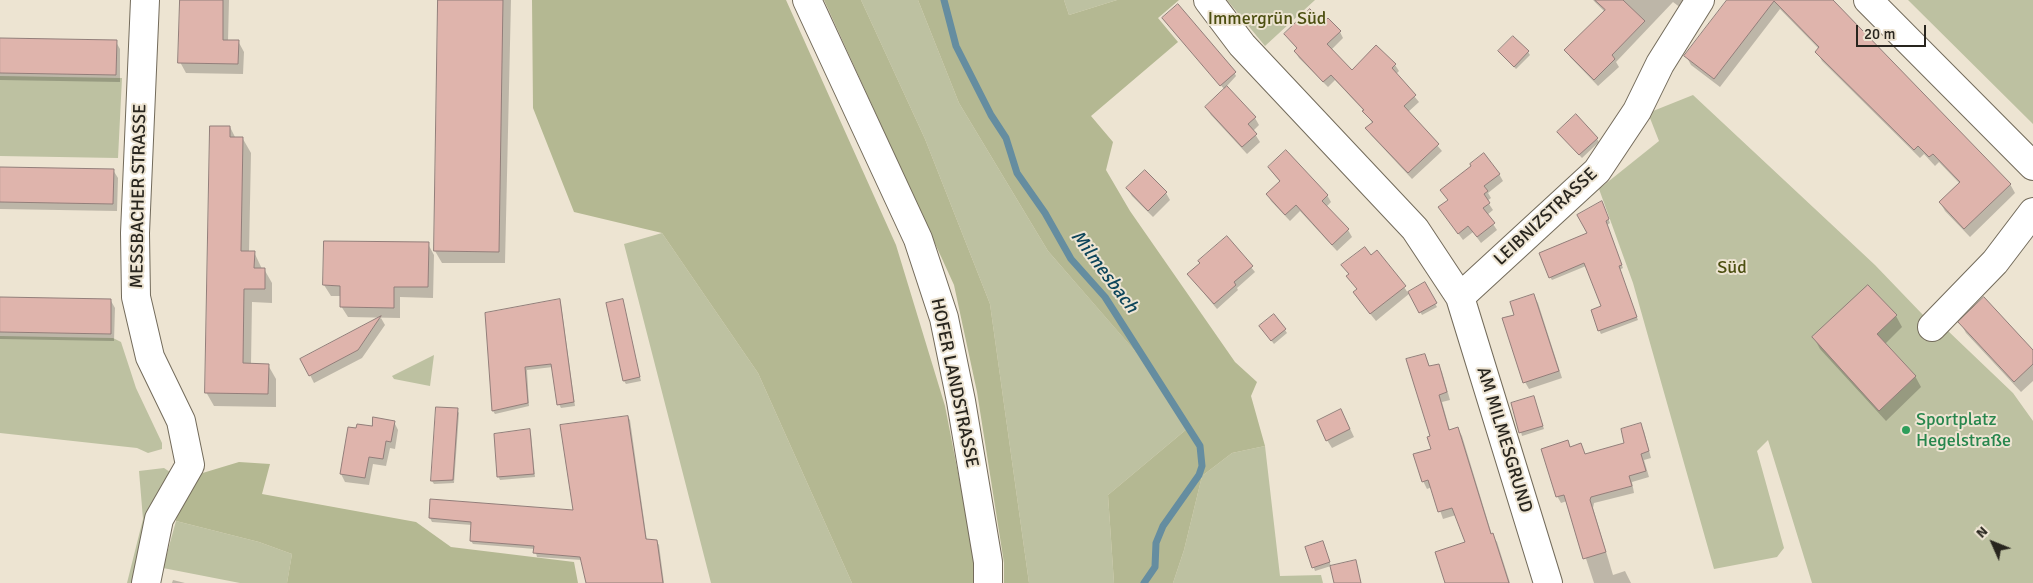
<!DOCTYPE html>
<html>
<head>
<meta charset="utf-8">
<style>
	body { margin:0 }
	#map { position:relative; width:2033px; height:583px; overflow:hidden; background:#ede4d2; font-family:Signika,sans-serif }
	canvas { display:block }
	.north { position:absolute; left:1968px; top:518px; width:50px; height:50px; -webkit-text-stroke:4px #ede4d2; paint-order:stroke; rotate:314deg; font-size:14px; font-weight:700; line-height:20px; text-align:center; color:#28251e }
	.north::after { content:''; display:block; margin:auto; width:18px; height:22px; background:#28251e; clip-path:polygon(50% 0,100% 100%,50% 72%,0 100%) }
	.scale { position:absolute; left:1856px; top:25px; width:70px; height:22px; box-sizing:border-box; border:2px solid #28251e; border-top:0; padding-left:6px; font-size:15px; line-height:18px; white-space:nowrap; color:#28251e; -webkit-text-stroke:4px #ede4d2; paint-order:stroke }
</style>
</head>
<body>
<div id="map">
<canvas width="2033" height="583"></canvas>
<div class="north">N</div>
<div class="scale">20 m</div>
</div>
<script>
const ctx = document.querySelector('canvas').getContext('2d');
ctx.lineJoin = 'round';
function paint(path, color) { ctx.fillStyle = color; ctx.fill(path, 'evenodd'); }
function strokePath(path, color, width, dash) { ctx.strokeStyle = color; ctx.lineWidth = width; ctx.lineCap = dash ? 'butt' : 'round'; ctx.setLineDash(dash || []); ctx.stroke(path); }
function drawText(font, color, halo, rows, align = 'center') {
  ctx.font = font + ' Signika,sans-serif'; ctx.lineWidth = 4; ctx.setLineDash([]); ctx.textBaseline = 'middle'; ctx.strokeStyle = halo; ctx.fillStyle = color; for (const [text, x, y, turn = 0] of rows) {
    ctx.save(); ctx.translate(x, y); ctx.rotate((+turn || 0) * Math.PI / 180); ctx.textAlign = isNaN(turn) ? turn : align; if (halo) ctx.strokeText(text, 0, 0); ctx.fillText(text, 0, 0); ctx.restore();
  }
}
paint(new Path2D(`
	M861,0H918L959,103L1048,251L1161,381L1188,428L1108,495L1114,583H1029L990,304L925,139Z
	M1064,0H1117L1069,15Z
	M1227,0H1315L1265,46Z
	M1908,0H2033V124Z
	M0,76L122,78L118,158L0,156Z
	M1693,95L1875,265L1924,316L1947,330L2013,393L2033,421V583H1812L1768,440L1757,451L1784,548L1777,557L1714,569L1633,283L1599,189L1659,141L1648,113Z
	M662,233L758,373L852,583H711L624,244Z
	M0,336L113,338L121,342L136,388L162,443V449L148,453L137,448L0,433Z
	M434,355L430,386L394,379L392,376Z
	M1265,446L1280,576L1321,575L1323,583H1173L1184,550L1202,476L1232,453Z
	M164,468L170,472L171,480L133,583H127L143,519L139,471Z
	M176,521L259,542L292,554L287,583H240L163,568Z`), '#bdc1a1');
paint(new Path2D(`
	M532,0H786L896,245L945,406L975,560L974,583H852L758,373L662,233L574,212L533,108Z
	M824,0H861L925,139L990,304L1029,583H1004V563L977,392L954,285Z
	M918,0H1064L1069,15L1117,0H1179L1158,18L1178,42L1091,116L1113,142L1106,170L1130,211L1235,362L1257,382L1251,396L1265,446L1232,453L1202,476L1184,550L1173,583H1114L1108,495L1188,428L1160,380L1048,251L959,103Z
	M239,462L270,464L262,494L416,522L451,547L574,562L578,583H287L292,554L259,542L176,521L179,492L196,475Z`), '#b4b892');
paint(new Path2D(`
	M181,0H229L228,41H238L244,52L243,74L186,73L180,62Z
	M440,0H511L505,263H442L435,251Z
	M1593,0H1688L1681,8L1673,2L1616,62L1619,67L1598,86L1570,57L1566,50L1605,12Z
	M1729,0H1831L2010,184L2015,193L1970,237L1945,211L1940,202L1960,184L1939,162L1935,166L1924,154L1920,158L1822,61L1817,52L1819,49L1780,9L1720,87L1691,65L1686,56Z
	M1166,22L1234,72L1236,76L1226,87L1255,118L1259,125L1253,131L1260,142L1247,154L1211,115L1206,107L1225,90Z
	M1323,25L1340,32L1343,38L1331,50L1352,72L1376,46L1395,65L1399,71L1396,74L1419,102L1408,112L1442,151L1412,179L1371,135L1367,129L1373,124L1364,111L1335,80L1328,87L1299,58L1295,51L1297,49L1285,34Z
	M0,40L116,42L120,49V82L0,80Z
	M1499,51L1528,52L1530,55L1516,69Z
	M230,127L236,139H243L251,153L249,252H254L262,269H264L272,283V303L252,302L251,364L268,365L276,379V407L214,406L206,392Z
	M1561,135L1597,139L1599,142L1582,158Z
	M1269,168L1327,195L1331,202L1326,207L1348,230L1352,237L1337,251L1300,211L1290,221L1271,201L1267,194L1280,182Z
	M0,169L113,170L118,178L117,211L0,209Z
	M1499,174L1503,181L1488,193L1491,198L1487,201L1493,210L1487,215L1497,230L1481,243L1473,232L1463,240L1444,214L1449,201L1446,197Z
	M1128,189L1166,193L1170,200L1153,217L1132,196Z
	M1603,206L1610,223L1607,225L1623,268L1619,270L1638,320L1601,334L1599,330L1602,307L1586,266L1552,280L1550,277L1588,233Z
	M1227,238L1255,272L1237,288L1238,290L1217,309L1192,279Z
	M428,244L434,255L433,298L400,297V318L348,317L341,306L342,296H331L324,285Z
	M1371,257L1404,287L1408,293L1424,284L1437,307L1422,315L1410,293L1376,321L1359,300L1355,293L1358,290L1343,265Z
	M1534,296L1538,303L1562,378L1529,389L1525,382L1516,315Z
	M0,299L111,301L115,308L114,341L0,339Z
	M559,300L561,304L575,406L561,408L559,404L553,367L527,370L529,406L495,414L493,411Z
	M622,301L641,381L626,384L624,381Z
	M1896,316L1902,327L1885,344L1915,376L1921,387L1886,421L1820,349L1814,338Z
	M381,318L385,325L362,358L314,383L302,359Z
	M1960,322L2033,351V381L2021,392L1966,333Z
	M1263,330H1285L1287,333L1274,344Z
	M1425,355L1430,367L1438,365L1442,372L1450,400L1442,402L1450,431L1458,429L1462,436L1492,535L1497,542L1510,583H1447L1467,543L1456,515L1443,519L1432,487L1427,489L1423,481L1433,450Z
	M1535,401L1544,429L1522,436L1521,432Z
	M437,408L457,410L459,413L454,483L434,484L432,481Z
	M628,417L630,420L647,541L657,542L659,545L664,583H587L582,560L537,557L535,549L473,544L471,541L472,525L432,522L430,518L575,512Z
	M1345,418L1354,437L1332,448L1327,440Z
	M394,422L398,430L395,449L390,448L386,466L373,464L369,485L345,482L341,474L373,428Z
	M1640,425L1644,431L1651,458L1644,460L1649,477L1632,482L1634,493L1594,503L1593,508L1613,575L1625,571L1631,583H1594L1567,501L1561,503L1557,496L1567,442L1571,448L1580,445L1585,455L1626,443Z
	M529,431L531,434L535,477L500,480L498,476Z
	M1324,546L1331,566L1315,571L1307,548Z
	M173,580L185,583H172Z`), '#0003');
strokePath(new Path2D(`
	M944,0L956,46L991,115L1006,138L1017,173L1045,213L1071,259L1105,297L1200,446L1202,466L1199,475L1163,526L1156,543L1155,567L1144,583`), '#658da0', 7);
const building = new Path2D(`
	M180,0H223V40H239L238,64L178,63Z
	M438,0H503L499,252L434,251Z
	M1595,0H1623L1645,21L1612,55L1615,59L1594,80L1564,50L1605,10Z
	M1727,0H1833L2011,184L1964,229L1939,202L1960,182L1933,154L1929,157L1918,146L1914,150L1815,52L1819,47L1774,1L1714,79L1684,56Z
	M1178,4L1236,72L1220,86L1162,18Z
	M1310,9L1323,23L1328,18L1341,31L1327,44L1352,70L1376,45L1396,64L1392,68L1416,95L1404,106L1439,144L1408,173L1365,128L1373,122L1362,111L1364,110L1331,75L1323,82L1294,51L1297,48L1284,34Z
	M1513,36L1529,51L1514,67L1498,51Z
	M0,38L117,40L116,75L0,73Z
	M1227,86L1256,117L1248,124L1257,134L1242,147L1205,107Z
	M1576,114L1598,138L1579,155L1557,132Z
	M210,126H230V137H243L241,251H255L254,268H265V289H244L243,363L269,364L268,394L205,393Z
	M1286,150L1328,195L1322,201L1349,229L1332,245L1296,205L1285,215L1266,194L1280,181L1268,167Z
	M1484,153L1500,174L1484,186L1488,191L1484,194L1490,203L1483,208L1495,223L1477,237L1468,226L1458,234L1438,207L1448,200L1440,190L1471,166L1470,164Z
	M0,167L114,169L113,204L0,202Z
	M1145,170L1167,192L1148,211L1126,188Z
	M1602,201L1609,219L1606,221L1622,265L1619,266L1637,317L1598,331L1591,310L1601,306L1584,263L1549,278L1539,253L1587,233L1577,215Z
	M1227,236L1253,266L1234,282L1236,285L1214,304L1187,274L1200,263L1198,261Z
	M324,241L429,242L428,287H394V308L340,307V286L323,285Z
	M1365,247L1371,255L1377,250L1406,286L1370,314L1353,292L1357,289L1346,276L1349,274L1341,265Z
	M1425,282L1437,303L1419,313L1408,292Z
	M1868,285L1897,315L1877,334L1916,376L1879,411L1812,337Z
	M1534,294L1559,371L1523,383L1502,318L1514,315L1510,302Z
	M0,297L111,299V334L0,332Z
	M1984,297L2033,350V364L2014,382L1958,322Z
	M560,299L574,402L557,405L551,364L525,367L528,403L492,411L485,313Z
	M623,299L640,377L623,381L606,303Z
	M1274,314L1286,329L1271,341L1259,326Z
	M381,316L358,350L309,376L300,359Z
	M1425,354L1429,366L1439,364L1447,392L1439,395L1449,430L1458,427L1491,534L1493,533L1509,583H1445L1435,552L1465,542L1452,508L1438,512L1428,480L1422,482L1413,454L1431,449L1427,437L1430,436L1406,359Z
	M1534,396L1543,426L1519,433L1511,403Z
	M436,407L458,408L453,480L431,481Z
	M1341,409L1350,429L1326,441L1317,421Z
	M628,416L646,539L657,540L663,583H586L580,557L533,553L534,546L470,541L471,522L429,518L430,499L573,510L560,425Z
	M373,417L395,421L391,442L386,441L383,459L369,457L365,478L340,474L348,427L356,428L357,424L372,426Z
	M1641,423L1649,451L1641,454L1646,471L1629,476L1632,486L1591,497L1590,500L1606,552L1583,559L1564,495L1556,497L1541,449L1568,440L1570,447L1581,443L1585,454L1624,443L1621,429Z
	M530,429L534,474L497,477L494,434Z
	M1323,541L1330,562L1312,568L1305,547Z
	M1356,560L1361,583H1334L1330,566Z`);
paint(building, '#dfb4ac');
strokePath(building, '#927e7a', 1);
const minor = new Path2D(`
	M145,0L135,233L136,297L150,357L181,421L190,465L159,519L146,583
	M1208,0L1242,45L1415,229L1460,297L1548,583
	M1868,0L2033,166
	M1460,297L1597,171L1637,111L1660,64L1700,0
	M1932,327L1995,262L2033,212`);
const major = new Path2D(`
	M807,0L918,239L944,318L961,401L988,562V583`);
strokePath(minor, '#736b5b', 30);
strokePath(major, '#736b5b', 30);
strokePath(minor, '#fff', 28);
strokePath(major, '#fff', 28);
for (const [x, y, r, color] of [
	[1906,430,5,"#2e9e5b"]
]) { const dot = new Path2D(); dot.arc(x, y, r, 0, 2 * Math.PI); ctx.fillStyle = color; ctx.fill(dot); strokePath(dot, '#ede4d2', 2); }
drawText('18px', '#4c4f10', '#ede4d2', [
	["Immergrün Süd",1267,19],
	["Süd",1732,268]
]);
drawText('18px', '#28251e', '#ede4d2', [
	["MESSBACHER STRASSE",139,196,-89],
	["LEIBNIZSTRASSE",1546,217,-43],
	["HOFER LANDSTRASSE",954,383,78],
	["AM MILMESGRUND",1504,440,73]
]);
drawText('18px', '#27864d', '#ede4d2', [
	["Sportplatz",1916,420],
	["Hegelstraße",1916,441]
], 'left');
drawText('italic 19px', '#0d455a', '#ede4d2', [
	["Milmesbach",1104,272,53]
]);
</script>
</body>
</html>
